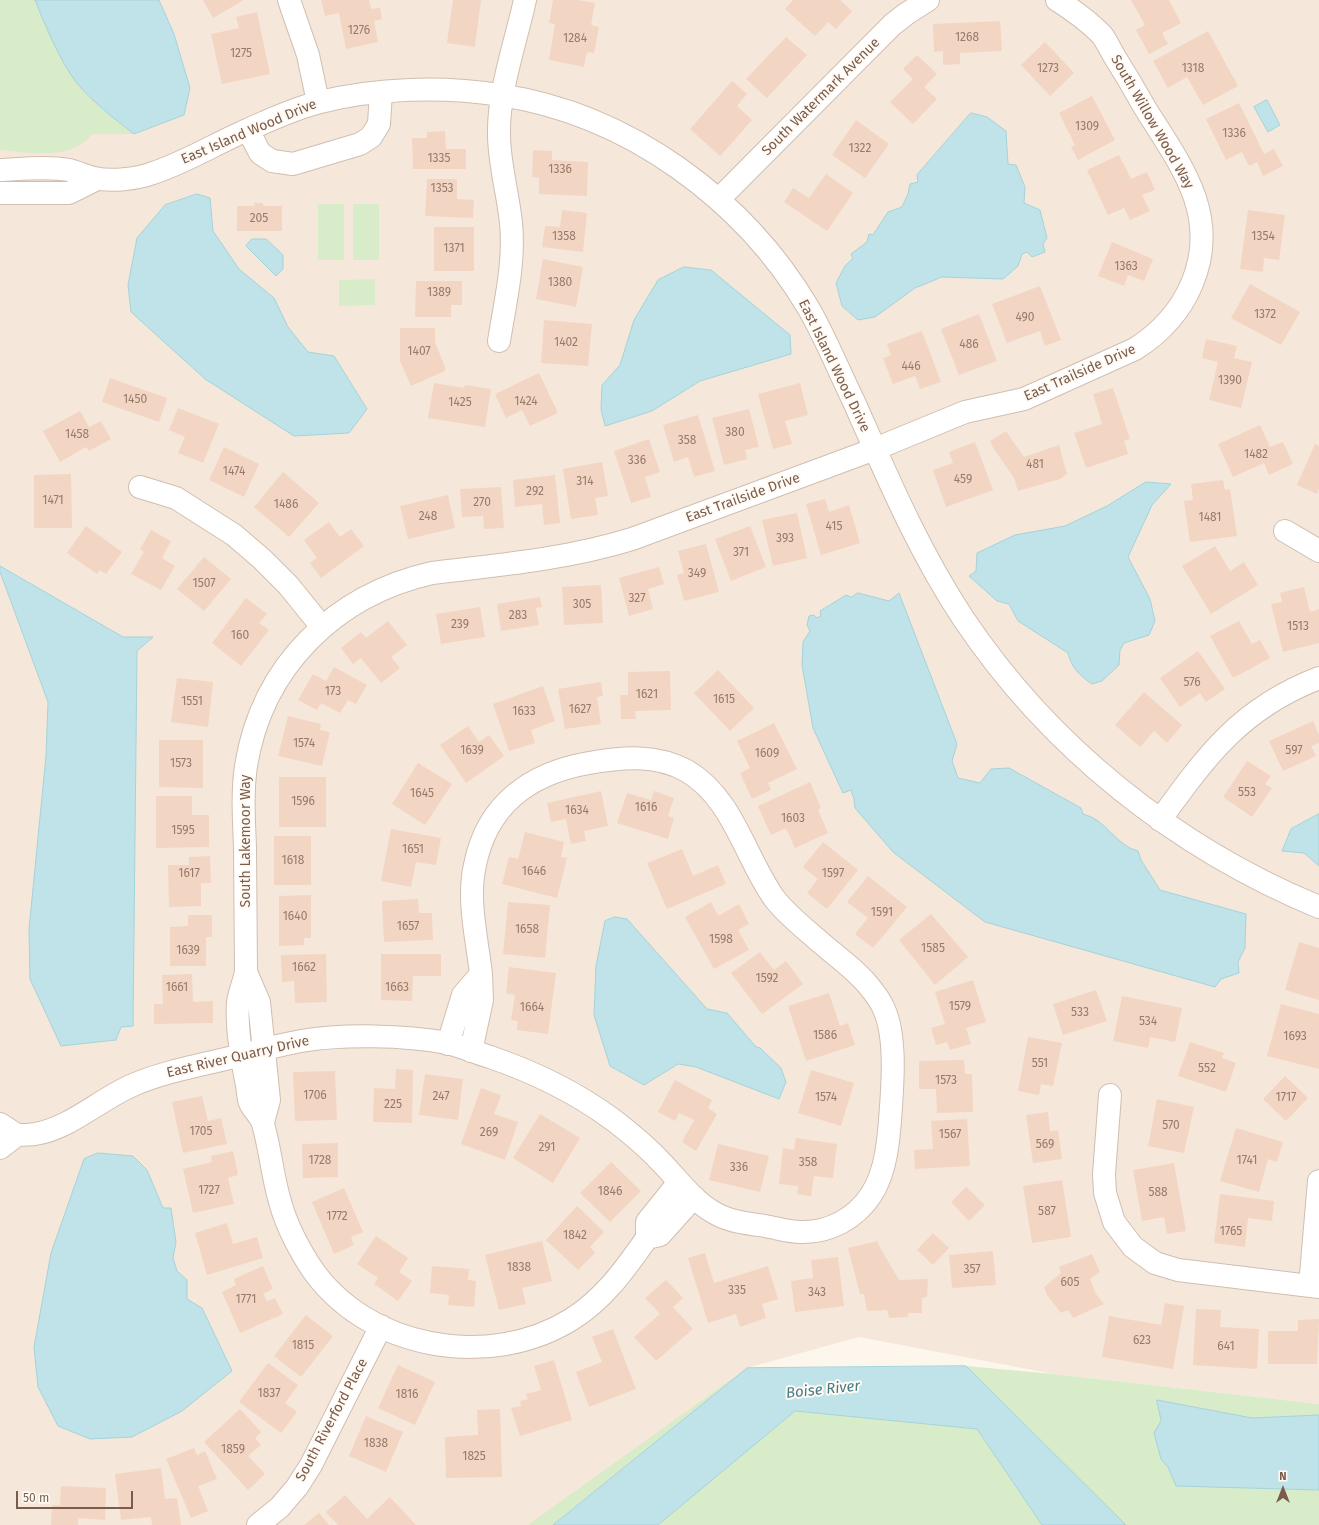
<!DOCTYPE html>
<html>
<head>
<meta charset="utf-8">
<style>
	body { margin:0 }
	#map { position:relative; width:1319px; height:1525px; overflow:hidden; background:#fdf6ec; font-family:"Fira Sans",sans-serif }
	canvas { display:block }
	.north { position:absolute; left:1263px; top:1469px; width:40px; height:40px; -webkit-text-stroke:3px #fffaf3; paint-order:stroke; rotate:0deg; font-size:11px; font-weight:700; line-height:16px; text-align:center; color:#7a5c4d }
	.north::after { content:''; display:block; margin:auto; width:14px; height:18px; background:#7a5c4d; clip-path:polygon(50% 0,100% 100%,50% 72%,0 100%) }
	.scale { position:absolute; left:16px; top:1491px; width:117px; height:18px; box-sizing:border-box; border:2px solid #7a5c4d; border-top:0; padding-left:5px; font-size:12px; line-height:14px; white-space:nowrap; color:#7a5c4d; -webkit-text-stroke:3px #fffaf3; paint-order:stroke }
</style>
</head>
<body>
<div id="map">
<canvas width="1319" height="1525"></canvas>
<div class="north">N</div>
<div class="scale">50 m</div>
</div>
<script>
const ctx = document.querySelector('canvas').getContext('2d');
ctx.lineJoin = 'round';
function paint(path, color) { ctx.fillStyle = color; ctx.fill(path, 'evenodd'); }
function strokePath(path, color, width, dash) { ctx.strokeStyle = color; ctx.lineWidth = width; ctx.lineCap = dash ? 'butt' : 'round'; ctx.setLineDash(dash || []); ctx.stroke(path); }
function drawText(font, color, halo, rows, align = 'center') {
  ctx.font = font + ' "Fira Sans",sans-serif'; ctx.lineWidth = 4; ctx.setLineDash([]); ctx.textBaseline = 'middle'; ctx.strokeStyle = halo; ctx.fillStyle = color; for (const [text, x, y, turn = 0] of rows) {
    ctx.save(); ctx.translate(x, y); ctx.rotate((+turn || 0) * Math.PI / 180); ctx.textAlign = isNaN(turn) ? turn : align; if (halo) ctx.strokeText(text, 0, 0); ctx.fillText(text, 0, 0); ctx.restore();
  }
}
paint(new Path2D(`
	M0,0H1319V1404L1054,1374L859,1337L747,1368L553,1525H0Z`), '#f5e8da');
paint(new Path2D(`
	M0,0H35L52,40L115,119L134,134H92C71,162 30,152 0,150Z
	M318,204H344V260H318Z
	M353,204H379V260H353Z
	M375,279V305L339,306V280Z
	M966,1366L1054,1374L1319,1404V1525H1126Z
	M747,1368L553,1525H528Z
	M795,1411L977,1429L1042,1525H656Z`), '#d8ecc9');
const water = new Path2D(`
	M35,0H159L174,34L190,88L184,115L134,134C116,120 90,100 76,82C60,61 45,25 35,0Z
	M1267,100L1280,125L1268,132L1254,107Z
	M971,113L987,117L1006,131L1008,164L1016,165L1025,187L1024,203L1040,210L1047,238L1043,244L1045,252L1032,257L1027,252L1022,254L1018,266L1003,279L942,277L915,288L875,317L858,320L842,306L836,283L845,266L853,258L851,254L867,242L869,234L873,235L888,212L902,207L908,194L910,184L918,182L917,175Z
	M197,194L210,198L213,231L239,269L274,298L288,327L308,352L334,356L367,409L349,433L294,436L205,379L131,312L128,285L137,238L165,205Z
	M252,239H266L283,255V269L276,276L246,246Z
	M684,267L711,270L790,335L791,354L700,381L652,411L605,426L601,409L602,385L620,365L634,320L658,280Z
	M1146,482L1171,484L1152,505L1128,557L1150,599L1155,621L1149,635L1124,643L1120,650L1119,665L1102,681L1092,684C1080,676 1071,667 1068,653L1018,621L1009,604L997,601L969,576L976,571L977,553L1015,535L1065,526L1107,506Z
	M0,566L123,637H153L137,651L133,1026L121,1027L116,1040L61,1046L30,979L29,929L46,756L48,702L0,572Z
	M858,593L889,601L899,593L957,744L952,761L958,778L980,783L991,769L1009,768L1081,808L1083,814C1106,819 1116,846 1138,851L1141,860L1160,890L1246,914L1245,948L1238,962L1239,973L1221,979L1215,987L985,922L893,852L855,808L854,799L851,790L843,793L813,728L802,665L803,642L810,631L807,625L809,616L814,615L816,618L821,616L820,611L846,595L851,597Z
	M1319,814V866L1304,853L1282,851L1291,829Z
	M615,917L627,919L707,1009L727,1013L756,1047L760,1048L781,1068L786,1082L779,1099L696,1067L678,1064L644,1085L610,1066L594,1015L596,966L605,921Z
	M98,1153L133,1156L147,1170L163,1208H171L176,1242L173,1258L177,1271L187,1280V1299L202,1308L232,1371L182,1411L132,1437L90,1439L58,1426L38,1387L34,1347L51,1253L84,1159Z
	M966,1366L1126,1525H1042L977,1429L795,1411L658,1525H553L747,1368Z
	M1157,1400L1252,1418L1319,1415V1490L1176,1486L1168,1467L1161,1459L1154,1433L1161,1421Z`);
paint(water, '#bfe3e8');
strokePath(water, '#a5d3da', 1);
paint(new Path2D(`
	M203,0H242V1L213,18Z
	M321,0H369L371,9L380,8L382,19L374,21L378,42L346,49L339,13L325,16Z
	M453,0H481L475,47L447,43Z
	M553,0H578L595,3L591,25L599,27L594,53L587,52L584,67L549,60L555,24L549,23Z
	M793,0H840L852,11L836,29L828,22L815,36L785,9Z
	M1131,0H1169L1181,23L1162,33L1168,44L1149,54L1136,30L1145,25Z
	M257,12L270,74L222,84L211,34L239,28L236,17Z
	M1000,21L1002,51L960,53V64L943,65V51L934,52L933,24Z
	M1208,31L1238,86L1203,105L1187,77L1168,88L1153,61Z
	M786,37L807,55L767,98L746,79Z
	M1045,42L1074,73L1050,96L1021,65Z
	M917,55L937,74L924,87L937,99L913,124L890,102L913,79L903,69Z
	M732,81L747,94L737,106L752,120L720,156L690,129Z
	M1092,96L1115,140L1078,160L1071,147L1075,145L1059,113Z
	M1239,103L1264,154L1274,149L1283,166L1263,176L1257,162L1249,166L1242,152L1226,160L1206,119Z
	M856,120L889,144L865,178L832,155Z
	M445,131L446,149H466V169H413L412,138H427V132Z
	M533,150L552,151V160L588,162L587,196L539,194V178L532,177Z
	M1119,155L1131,179L1147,172L1155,190L1142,195L1150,211L1130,220L1124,208L1108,215L1087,170Z
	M826,174L853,193L827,231L784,202L793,188L809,198Z
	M427,179H457V199L474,200L473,218L425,216Z
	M254,203H263V206H282V231H237V206H255Z
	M562,210L587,213L583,252L542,247L545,226L560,227Z
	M1248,210L1285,215L1279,260L1264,258L1263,272L1240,269Z
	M434,227H474V271H434Z
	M1112,242L1153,259L1144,281L1128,275L1124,286L1098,276Z
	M543,259L583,267L576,307L536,299Z
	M416,281H462V305H451V317H415Z
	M1250,284L1300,312L1281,345L1231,318Z
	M1040,286L1061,340L1045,346L1040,331L1007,343L992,304Z
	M979,314L997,361L959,375L941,329Z
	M544,320L592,324L588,366L541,363Z
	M400,328H435V342L445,367V371L411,386L400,361Z
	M922,331L941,382L920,389L915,376L893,384L883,358L891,355L887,344Z
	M1206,339L1237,346L1234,358L1252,362L1241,408L1209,400L1218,362L1202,358Z
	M539,373L558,413L530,426L522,410L506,418L495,394Z
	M110,378L167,398L159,422L102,402Z
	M434,383L464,388L465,385L491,389L485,427L428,418Z
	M800,383L808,415L785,421L792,444L773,449L758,394Z
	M1113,388L1130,439L1124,441L1128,454L1086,468L1074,433L1102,424L1093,394Z
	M178,408L219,424L203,463L178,453L185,437L169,430Z
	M749,409L759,447L745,450L747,459L724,465L712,418Z
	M80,411L89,427L101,421L111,439L89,451L86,447L60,462L43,431Z
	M698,415L715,471L694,477L688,457L674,462L663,425Z
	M1260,425L1270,447L1283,442L1293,464L1269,475L1264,463L1233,477L1218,444Z
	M1006,431L1024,457L1059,445L1067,474L1060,479L1018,491L1014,478L992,446L990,441Z
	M649,439L660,472L645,477L651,497L631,503L614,451Z
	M975,442L993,490L946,507L933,470L953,463L949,452Z
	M1315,444L1319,446V488L1317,494L1297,485Z
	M224,447L259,464L244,497L209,480Z
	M602,462L608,496L595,498L598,515L571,519L563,469Z
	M283,472L319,503L289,537L254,507Z
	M71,474L72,528H34V475Z
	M555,475L560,523L544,525L542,504L515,507L513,480Z
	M1223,480L1225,490L1230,489L1237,536L1190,542L1184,501L1193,500L1191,484Z
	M501,487L504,528L484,529L483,516L462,517L460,489Z
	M448,495L455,528L408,539L400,506Z
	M825,499L829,512L849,505L860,543L821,555L806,504Z
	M797,513L807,558L773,566L762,520Z
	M329,522L340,537L351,529L364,546L321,578L310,563L317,558L304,540Z
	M86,526L122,552L106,574L100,570L97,574L67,553Z
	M750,526L766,567L731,581L715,539Z
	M151,530L171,541L162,558L175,566L161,590L131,574L144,552L140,549Z
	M706,544L719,592L684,601L677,575L684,573L678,551Z
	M1215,546L1230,571L1244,562L1258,585L1211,614L1182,566Z
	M204,557L231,579L204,611L177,589Z
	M659,567L664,584L648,589L653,609L629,616L619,578Z
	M601,585L603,623L564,625L562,587Z
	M1304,587L1310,612L1319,609V643L1283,652L1271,604L1282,602L1280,593Z
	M540,597L542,607L536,608L539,625L501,631L497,604Z
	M246,598L267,614L259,623L269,630L241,666L212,643Z
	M480,607L485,637L441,644L436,614Z
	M388,621L407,645L391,657L400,668L381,683L361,658L353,664L341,648L361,632L366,638Z
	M1239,621L1252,644L1260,640L1270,658L1233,678L1210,636Z
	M1198,651L1225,689L1206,702L1200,693L1180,707L1160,678Z
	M334,667L367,685L356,704L348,700L340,713L321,703L317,710L298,700L313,674L326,681Z
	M718,670L754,708L730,731L694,693Z
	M670,671L671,710L635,711L636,719H621L620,695H628V672Z
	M177,678L213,682L208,727L171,722Z
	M601,682L603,696L597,697L601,724L565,729L558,689Z
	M543,686L555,721L531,730L535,743L509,751L493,704Z
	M1144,692L1182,725L1167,743L1154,731L1140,747L1115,725Z
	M288,716L321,724L320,730L330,732L322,766L278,756Z
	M1313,721L1319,735V743L1311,746L1316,756L1283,771L1269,741Z
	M774,723L797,769L768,783L771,790L752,799L740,773L750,768L737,741Z
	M468,726L479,742L489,735L504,756L466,783L440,745Z
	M159,740H203V788L159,787Z
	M1247,761L1271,776L1265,784L1272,788L1252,817L1223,797Z
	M418,763L452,784L425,825L392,804Z
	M279,777H326V827H279Z
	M810,782L821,808L818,810L828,833L795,848L786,828L771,835L758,806Z
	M601,791L608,826L584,831L586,841L571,844L566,819L551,822L547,803Z
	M654,791L674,798L668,816L674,818L668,839L617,823L627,793L651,800Z
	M156,796H192V815H209V847L156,848Z
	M391,829L441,838L436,865L416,862L411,887L381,881Z
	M525,832L564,842L561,857L567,858L557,898L502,884L509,857L518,859Z
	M274,836H311V885H274Z
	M823,842L858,870L827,909L807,893L818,879L803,867Z
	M682,849L693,876L718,865L726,884L667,909L647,863Z
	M210,856L211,883H201V906L169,907L168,865H189V857Z
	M868,876L907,907L873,948L855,934L868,918L847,902Z
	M311,895V938H304V945L279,946V896Z
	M418,899L419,913H432L433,940L384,942L382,901Z
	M508,902L550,905L545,958L503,954Z
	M711,902L718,916L739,904L749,924L738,930L749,950L714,969L685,917Z
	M931,914L968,957L935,985L899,940Z
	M188,915H212V937H206V966H170V927L188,926Z
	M1299,942L1319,948V1000L1285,990Z
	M760,952L774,970L786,961L803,984L762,1014L731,973Z
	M326,954L327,1002L295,1003L294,981L282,982L281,955Z
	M381,954H441V976H413L412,1001L381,1000Z
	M509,967L556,973L548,1034L517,1030L518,1021L511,1020L515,995L506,993Z
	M192,974L193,1002L213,1001V1023L154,1024V1004H163L162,975Z
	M973,980L986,1022L966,1028L971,1044L950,1050L947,1042L936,1045L931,1028L945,1024L935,992Z
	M1096,990L1107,1021L1063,1035L1053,1004Z
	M829,993L840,1026L848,1023L855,1045L806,1061L788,1006Z
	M1122,996L1182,1008L1175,1042L1150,1037L1148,1048L1113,1041Z
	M1281,1004L1319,1014V1069L1267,1056Z
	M1028,1037L1062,1043L1053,1086L1041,1084L1039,1095L1018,1091Z
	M1190,1042L1224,1053L1222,1058L1236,1063L1226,1092L1178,1076Z
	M964,1060L965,1074H972L973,1112L937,1113L936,1089H919V1061Z
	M396,1069L413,1070L412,1123L373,1122L374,1088L395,1089Z
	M811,1070L854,1083L841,1126L798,1113Z
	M335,1071L337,1120L295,1121L293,1072Z
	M425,1074L463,1079L458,1120L419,1115Z
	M1285,1076L1308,1098L1286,1121L1263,1099Z
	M675,1080L712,1100L708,1108L717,1114L696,1151L682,1142L694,1120L679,1113L675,1121L658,1112Z
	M481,1088L501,1095L494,1114L518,1122L505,1160L461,1144Z
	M202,1096L208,1121L221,1118L227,1144L183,1153L172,1102Z
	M1157,1099L1194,1107L1184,1153L1148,1146Z
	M1048,1112L1050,1131L1058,1130L1062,1159L1033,1163L1026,1115Z
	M540,1114L580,1138L553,1183L513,1158Z
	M967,1119L970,1166L915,1169L914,1150L933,1149L931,1121Z
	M1236,1128L1283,1142L1277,1162L1268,1159L1259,1192L1220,1181Z
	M796,1138L837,1144L833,1178L814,1176L811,1196L797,1194L798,1186L779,1184L783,1148L794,1150Z
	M338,1143V1177L303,1178L302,1144Z
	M718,1144L769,1156L760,1192L709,1180Z
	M233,1151L238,1175L228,1178L234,1204L193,1213L183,1169L212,1162L211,1156Z
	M611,1162L641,1191L610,1222L580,1193Z
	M1174,1163L1186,1231L1167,1234L1164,1217L1142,1221L1133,1170Z
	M1062,1180L1071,1237L1032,1243L1023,1186Z
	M966,1187L985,1205L969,1221L951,1202Z
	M344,1188L363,1232L351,1237L354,1245L334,1254L312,1202Z
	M1220,1194L1274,1201L1272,1221L1248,1218L1245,1247L1214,1243Z
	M577,1206L604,1232L590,1247L595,1253L578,1270L546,1240Z
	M227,1223L233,1244L257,1237L263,1258L207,1275L195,1233Z
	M933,1233L949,1248L933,1265L917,1250Z
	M376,1236L408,1258L399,1272L412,1281L398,1301L374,1284L378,1278L357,1264Z
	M542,1241L552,1281L522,1288L526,1304L499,1310L485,1255Z
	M878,1241V1244L899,1280L928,1279L927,1297L922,1298V1313H908V1317L889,1318L887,1310L867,1311L864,1294H860L848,1248Z
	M993,1251L996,1285L952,1288L949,1255Z
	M705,1253L714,1283L768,1266L778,1299L762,1304L766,1318L740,1327L736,1314L708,1323L688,1258Z
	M1092,1254L1100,1272L1090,1279L1096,1294L1104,1304L1073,1318L1068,1310L1061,1313L1047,1295L1044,1287L1061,1273L1059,1267Z
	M838,1257L844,1306L795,1312L791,1281L813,1278L811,1260Z
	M263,1266L273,1289L263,1294L267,1301L275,1298L283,1314L240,1333L222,1292L236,1285L234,1279Z
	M432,1266L469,1269L468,1280L476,1281L474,1307L448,1305L449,1295L430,1293Z
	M666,1280L683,1298L673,1307L693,1329L656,1361L634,1337L660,1314L645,1298Z
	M1165,1303L1184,1306L1173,1369L1102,1357L1109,1316L1161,1325Z
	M1196,1309L1221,1310L1220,1327L1259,1329L1257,1369L1193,1365Z
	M306,1315L333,1336L301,1377L274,1356Z
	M1319,1319L1317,1364H1268V1331H1298V1320Z
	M613,1329L636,1389L589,1407L576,1372L602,1362L592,1337Z
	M554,1360L572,1420L520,1436L511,1408L521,1406L520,1401L528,1399L526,1394L541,1390L534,1366Z
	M268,1363L298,1385L285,1403L297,1412L281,1433L239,1402Z
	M398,1365L435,1382L415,1425L378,1408Z
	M240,1409L261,1432L255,1438L261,1445L248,1456L265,1474L248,1490L204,1442Z
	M500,1409L502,1477L446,1478L445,1437L478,1435L477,1410Z
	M366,1416L403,1432L386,1472L349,1456Z
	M194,1448L197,1455L205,1451L217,1479L198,1486L208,1511L191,1518L166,1459Z
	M161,1468L165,1499L177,1498L181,1525H152L151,1517L121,1520L115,1474Z
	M61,1486L106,1488L105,1520L78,1518V1525H51L52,1505H60Z
	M345,1495L367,1519L390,1497L416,1525H338L326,1512Z
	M319,1513L329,1525H304Z`), '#f3d5c3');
const minor = new Path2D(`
	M289,0L308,55L318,102
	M248,130L260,153L272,161L293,164L360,144L371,137L379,124L381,92
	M0,170C22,169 48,166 69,170C77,172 85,176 94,178C111,182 137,179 153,173C184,163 217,143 247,130C270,120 295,108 320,102C377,88 442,86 500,95C628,114 744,199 809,309C826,339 839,371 854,402C887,476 918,550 963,618C1049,747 1176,848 1319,907
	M0,193H69L97,179
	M719,199L892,25L906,14L928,0
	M499,341C505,303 515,262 511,223C508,193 499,164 499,134C498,92 516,41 525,0
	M140,487L176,498L234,535L262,559L288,585L322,627
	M1285,531L1319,551
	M1160,820C1207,755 1241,708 1319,678
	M246,972C246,931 245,889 245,848C244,821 242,793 246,766C262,666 335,595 432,573C500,565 567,559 632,539L875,449L965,412L1024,399L1135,349C1187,316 1215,258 1195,198C1184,166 1163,137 1145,108C1136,92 1126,75 1116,59C1111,51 1107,42 1102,35C1088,21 1073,10 1057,0
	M448,1044L463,995L481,974L482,1000L471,1051
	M1110,1095L1104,1174L1105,1193L1114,1222L1133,1247L1155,1263L1178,1270L1319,1287
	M263,1122L269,1100L259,1002L246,972C244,982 239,993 238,1003C236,1028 242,1061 247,1085C248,1091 248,1097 250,1103C253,1110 261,1116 263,1124C270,1148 272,1173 279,1198C285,1222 296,1244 310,1266C365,1349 489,1371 572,1319C605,1298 625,1269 647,1238
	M0,1124L17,1135L0,1148
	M17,1135C23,1135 29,1135 35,1134C71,1128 100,1099 133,1085C161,1073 191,1067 221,1060C247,1054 274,1046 301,1041C342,1034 405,1035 447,1043C461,1046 476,1053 490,1057C534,1072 575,1092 612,1119C629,1132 646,1146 660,1161C677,1178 692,1200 713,1212C729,1222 747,1223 765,1226C777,1228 789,1232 801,1232C829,1233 856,1218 871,1195C887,1171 889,1136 891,1107C893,1078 896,1033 883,1007C880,1000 873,991 868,985C855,969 836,956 820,942C804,928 787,915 774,898C745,857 733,798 687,771C656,754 623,757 589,763C531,773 487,804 475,865C467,899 477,939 481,974
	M679,1182L647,1222V1238L660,1235L694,1197
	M1310,1286L1319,1181
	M258,1525L280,1507L297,1487L311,1465L381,1326`);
strokePath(minor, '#d1beb0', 24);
strokePath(minor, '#fff', 22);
drawText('12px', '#987a6a', null, [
	["1276",359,31],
	["1268",967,38],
	["1284",575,39],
	["1275",241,54],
	["1273",1048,69],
	["1318",1193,69],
	["1309",1087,127],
	["1336",1234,134],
	["1322",860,149],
	["1335",439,159],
	["1336",560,170],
	["1353",442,189],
	["205",259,219],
	["1358",564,237],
	["1354",1263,237],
	["1371",454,249],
	["1363",1126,267],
	["1380",560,283],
	["1389",439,293],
	["1372",1265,315],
	["490",1025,318],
	["1402",566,343],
	["486",969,345],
	["1407",419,352],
	["446",911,367],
	["1390",1230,381],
	["1450",135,400],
	["1424",526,402],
	["1425",460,403],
	["380",735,433],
	["1458",77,435],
	["358",687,441],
	["1482",1256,455],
	["336",637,461],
	["481",1035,465],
	["1474",234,472],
	["459",963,480],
	["314",585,482],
	["292",535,492],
	["1471",53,501],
	["270",482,503],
	["1486",286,505],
	["248",428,517],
	["1481",1210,518],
	["415",834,527],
	["393",785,539],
	["371",741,553],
	["349",697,574],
	["1507",204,584],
	["327",637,599],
	["305",582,605],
	["283",518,616],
	["239",460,625],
	["1513",1298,627],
	["160",240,636],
	["576",1192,683],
	["173",333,692],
	["1621",647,695],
	["1615",724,700],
	["1551",192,702],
	["1627",580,710],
	["1633",524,712],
	["1574",304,744],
	["1639",472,751],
	["597",1294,751],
	["1609",767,754],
	["1573",181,764],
	["553",1247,793],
	["1645",422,794],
	["1596",303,802],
	["1616",646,808],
	["1634",577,811],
	["1603",793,819],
	["1595",183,831],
	["1651",413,850],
	["1618",293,861],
	["1646",534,872],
	["1617",189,874],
	["1597",833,874],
	["1591",882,913],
	["1640",295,917],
	["1657",408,927],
	["1658",527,930],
	["1598",721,940],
	["1585",933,949],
	["1639",188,951],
	["1662",304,968],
	["1592",767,979],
	["1661",177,988],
	["1663",397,988],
	["1579",960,1007],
	["1664",532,1008],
	["533",1080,1013],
	["534",1148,1022],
	["1586",825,1036],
	["1693",1295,1037],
	["551",1040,1064],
	["552",1207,1069],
	["1573",946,1081],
	["1706",315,1096],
	["247",441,1097],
	["1574",826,1098],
	["1717",1286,1098],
	["225",393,1105],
	["570",1171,1126],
	["1705",201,1132],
	["269",489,1133],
	["1567",950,1135],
	["569",1045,1145],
	["291",547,1148],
	["1728",320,1161],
	["1741",1247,1161],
	["358",808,1163],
	["336",739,1168],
	["1727",209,1191],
	["1846",610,1192],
	["588",1158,1193],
	["587",1047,1212],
	["1772",337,1217],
	["1765",1231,1232],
	["1842",575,1236],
	["1838",519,1268],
	["357",972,1270],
	["605",1070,1283],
	["335",737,1291],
	["343",817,1293],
	["1771",246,1300],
	["623",1142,1341],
	["1815",303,1346],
	["641",1226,1347],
	["1837",269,1394],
	["1816",407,1395],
	["1838",376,1444],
	["1859",233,1450],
	["1825",474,1457]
]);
drawText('14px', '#7a5c4d', '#fffaf3', [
	["South Watermark Avenue",821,97,-45],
	["South Willow Wood Way",1152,122,60],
	["East Island Wood Drive",249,132,-23],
	["East Island Wood Drive",834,366,64],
	["East Trailside Drive",1080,373,-24],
	["East Trailside Drive",743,498,-20],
	["South Lakemoor Way",246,841,-90],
	["East River Quarry Drive",238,1057,-13],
	["South Riverford Place",332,1420,-62]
]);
drawText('italic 15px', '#437c86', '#fffaf3', [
	["Boise River",823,1390,-6]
]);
</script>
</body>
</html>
